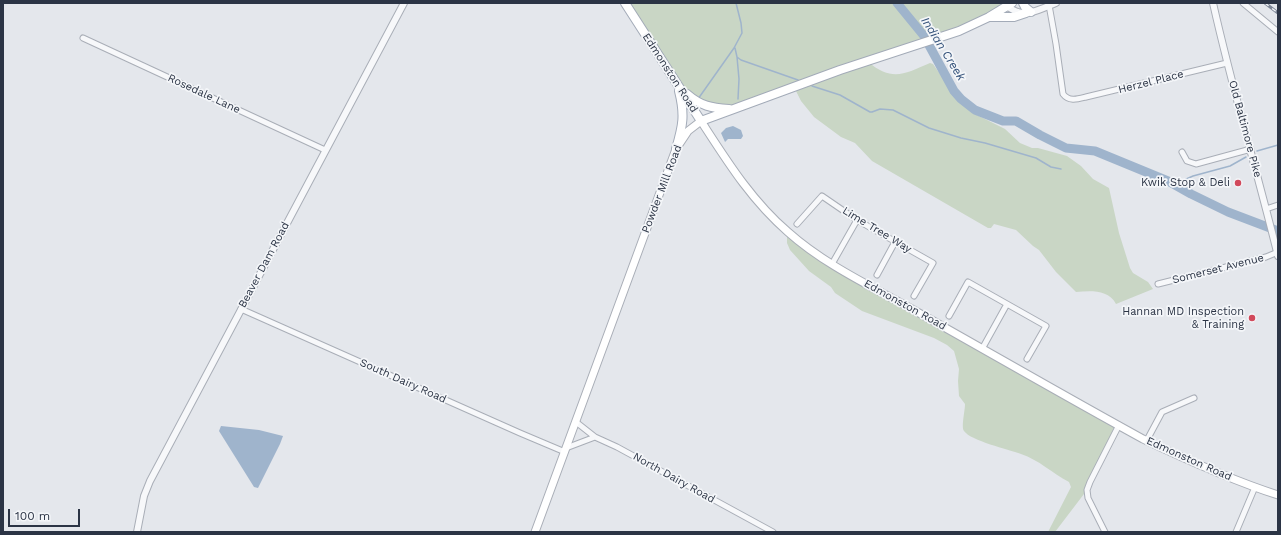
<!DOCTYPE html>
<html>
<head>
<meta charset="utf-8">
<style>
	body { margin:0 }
	#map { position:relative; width:1281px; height:535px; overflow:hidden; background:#e4e7ec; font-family:"Work Sans",sans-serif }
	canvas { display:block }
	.frame { position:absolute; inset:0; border:4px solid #2b3445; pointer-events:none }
	.scale { position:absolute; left:8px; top:509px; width:72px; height:18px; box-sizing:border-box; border:2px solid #2b3445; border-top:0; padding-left:5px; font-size:12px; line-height:14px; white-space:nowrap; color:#2b3445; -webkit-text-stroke:3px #f4f6f9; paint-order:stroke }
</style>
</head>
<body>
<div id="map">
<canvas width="1281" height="535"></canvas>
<div class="frame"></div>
<div class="scale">100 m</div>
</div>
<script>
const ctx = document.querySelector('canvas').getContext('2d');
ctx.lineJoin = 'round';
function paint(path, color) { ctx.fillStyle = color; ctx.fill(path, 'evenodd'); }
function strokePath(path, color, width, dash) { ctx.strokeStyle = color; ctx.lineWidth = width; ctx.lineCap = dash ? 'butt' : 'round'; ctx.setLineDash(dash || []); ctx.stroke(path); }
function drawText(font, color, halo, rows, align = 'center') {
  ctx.font = font + ' "Work Sans",sans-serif'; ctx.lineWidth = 3.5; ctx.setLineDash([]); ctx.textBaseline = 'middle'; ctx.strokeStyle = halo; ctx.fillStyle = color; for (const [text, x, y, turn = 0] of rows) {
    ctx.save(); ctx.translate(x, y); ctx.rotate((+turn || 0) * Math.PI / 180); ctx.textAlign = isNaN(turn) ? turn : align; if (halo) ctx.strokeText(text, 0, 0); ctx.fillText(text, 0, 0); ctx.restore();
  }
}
paint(new Path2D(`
	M625,3H1004L1006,6L989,17L868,62C893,82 904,74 930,63L933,64L959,101L975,114L1005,129L1020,143L1032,148H1038L1067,156L1081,166L1093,179L1109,188L1119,233L1130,268L1133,273L1148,282L1153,289L1116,304C1108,289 1090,291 1076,292L1056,272L1039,250L1033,246L1016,230L994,224L991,228H988L872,161L855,143L841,137L814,117L801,101L794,87L732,109L708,106L678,86Z
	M787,232L808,248L1119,425L1087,490L1055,532H1048L1071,487L1069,482C1052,473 1039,460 1021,454C1008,449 971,441 964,431C961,427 965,411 965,404L959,396L958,381L959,369L954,351L947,345L934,338L862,311L835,293L831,287L809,271L790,250L787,243Z`), '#c9d6c5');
paint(new Path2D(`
	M733,126L741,130L743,136L741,139H728L725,142L721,133L726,128Z
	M221,426L259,430L283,436L280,444L258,488L254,487L219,431Z`), '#9fb4cc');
strokePath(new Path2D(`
	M735,48L737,57L741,60L798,80
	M737,57L739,79L738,99
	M812,86L840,95L870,112H872L880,109L893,110L929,128L961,138L985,143L1036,158L1051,167L1061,169
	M698,99L734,48L742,33L741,23L736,3
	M1257,151L1278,145
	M1173,185L1193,176L1230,166L1246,157`), '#9fb4cc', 1.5);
strokePath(new Path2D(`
	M897,3L924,36L954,91L961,99L975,110L1003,121H1016L1040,135L1066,148L1095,151L1168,181L1191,194L1228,212L1278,231`), '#9fb4cc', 9);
const minor = new Path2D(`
	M1243,3L1278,32
	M1049,5L1056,44L1063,94C1069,102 1078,99 1086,97L1227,63
	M83,38L325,150
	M1182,152L1187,161L1196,164L1251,149
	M1266,209L1278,205
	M797,224L822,196L857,220L933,263L914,296
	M832,264L857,220
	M877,275L895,242
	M1158,284L1266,257L1278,252
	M241,309L520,433L565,452
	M949,316L968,282L1046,326L1027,359
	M982,349L1007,304
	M576,422L595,437L617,447L773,532
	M1147,440L1162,412L1194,398
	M566,448L595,437
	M1105,532L1088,498L1087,490L1090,482L1119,425
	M1236,532L1255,487`);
const tertiary = new Path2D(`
	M1213,3C1232,88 1257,171 1278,256
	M1006,6C1010,8 1014,11 1018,12C1029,16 1045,7 1056,3
	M137,532L144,496L150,481L404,3`);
const secondary = new Path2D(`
	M535,532L676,149L688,131L701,121C727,161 751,200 788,232C826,266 875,288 919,313C994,355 1068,398 1143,439C1187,460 1231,480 1278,495`);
const primary = new Path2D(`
	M625,3L701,121L840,70L959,31L989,17L1012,3
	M1023,3L1025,7L1031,12
	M990,17H1014L1026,13
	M687,94C701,106 711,108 729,109
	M676,149C683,125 685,115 679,91`);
strokePath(minor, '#a9aeb7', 7);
strokePath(tertiary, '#a9aeb7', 8);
strokePath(secondary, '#a9aeb7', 9);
strokePath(primary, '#a3abb8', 10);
strokePath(minor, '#f7f8fa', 5);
strokePath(tertiary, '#f7f8fa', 6);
strokePath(secondary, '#fff', 7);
strokePath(primary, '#fff', 8);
const rail = new Path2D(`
	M1265,3L1278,13`);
strokePath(rail, '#7d8696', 3);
strokePath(rail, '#f4f6f9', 1.5, [4.5]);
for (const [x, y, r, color] of [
	[1238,183,4,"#d1495b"],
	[1252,318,4,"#d1495b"]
]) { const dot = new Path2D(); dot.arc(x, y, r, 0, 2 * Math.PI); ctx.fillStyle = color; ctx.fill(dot); strokePath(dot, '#f4f6f9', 1.5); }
drawText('11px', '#2b3445', '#f4f6f9', [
	["Edmonston Road",670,73,57],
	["Herzel Place",1151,82,-14],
	["Rosedale Lane",204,94,25],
	["Old Baltimore Pike",1245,129,75],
	["Powder Mill Road",662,189,-69],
	["Lime Tree Way",877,230,31],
	["Beaver Dam Road",264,265,-62],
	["Somerset Avenue",1218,269,-14],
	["Edmonston Road",905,305,29],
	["South Dairy Road",403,381,24],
	["Edmonston Road",1189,459,24],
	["North Dairy Road",674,478,29]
]);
drawText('11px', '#2b3445', '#f4f6f9', [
	["Kwik Stop & Deli",1230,183],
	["Hannan MD Inspection",1244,312],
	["& Training",1244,325]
], 'right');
drawText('italic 12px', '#34527a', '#f4f6f9', [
	["Indian Creek",943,49,58]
]);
</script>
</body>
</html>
